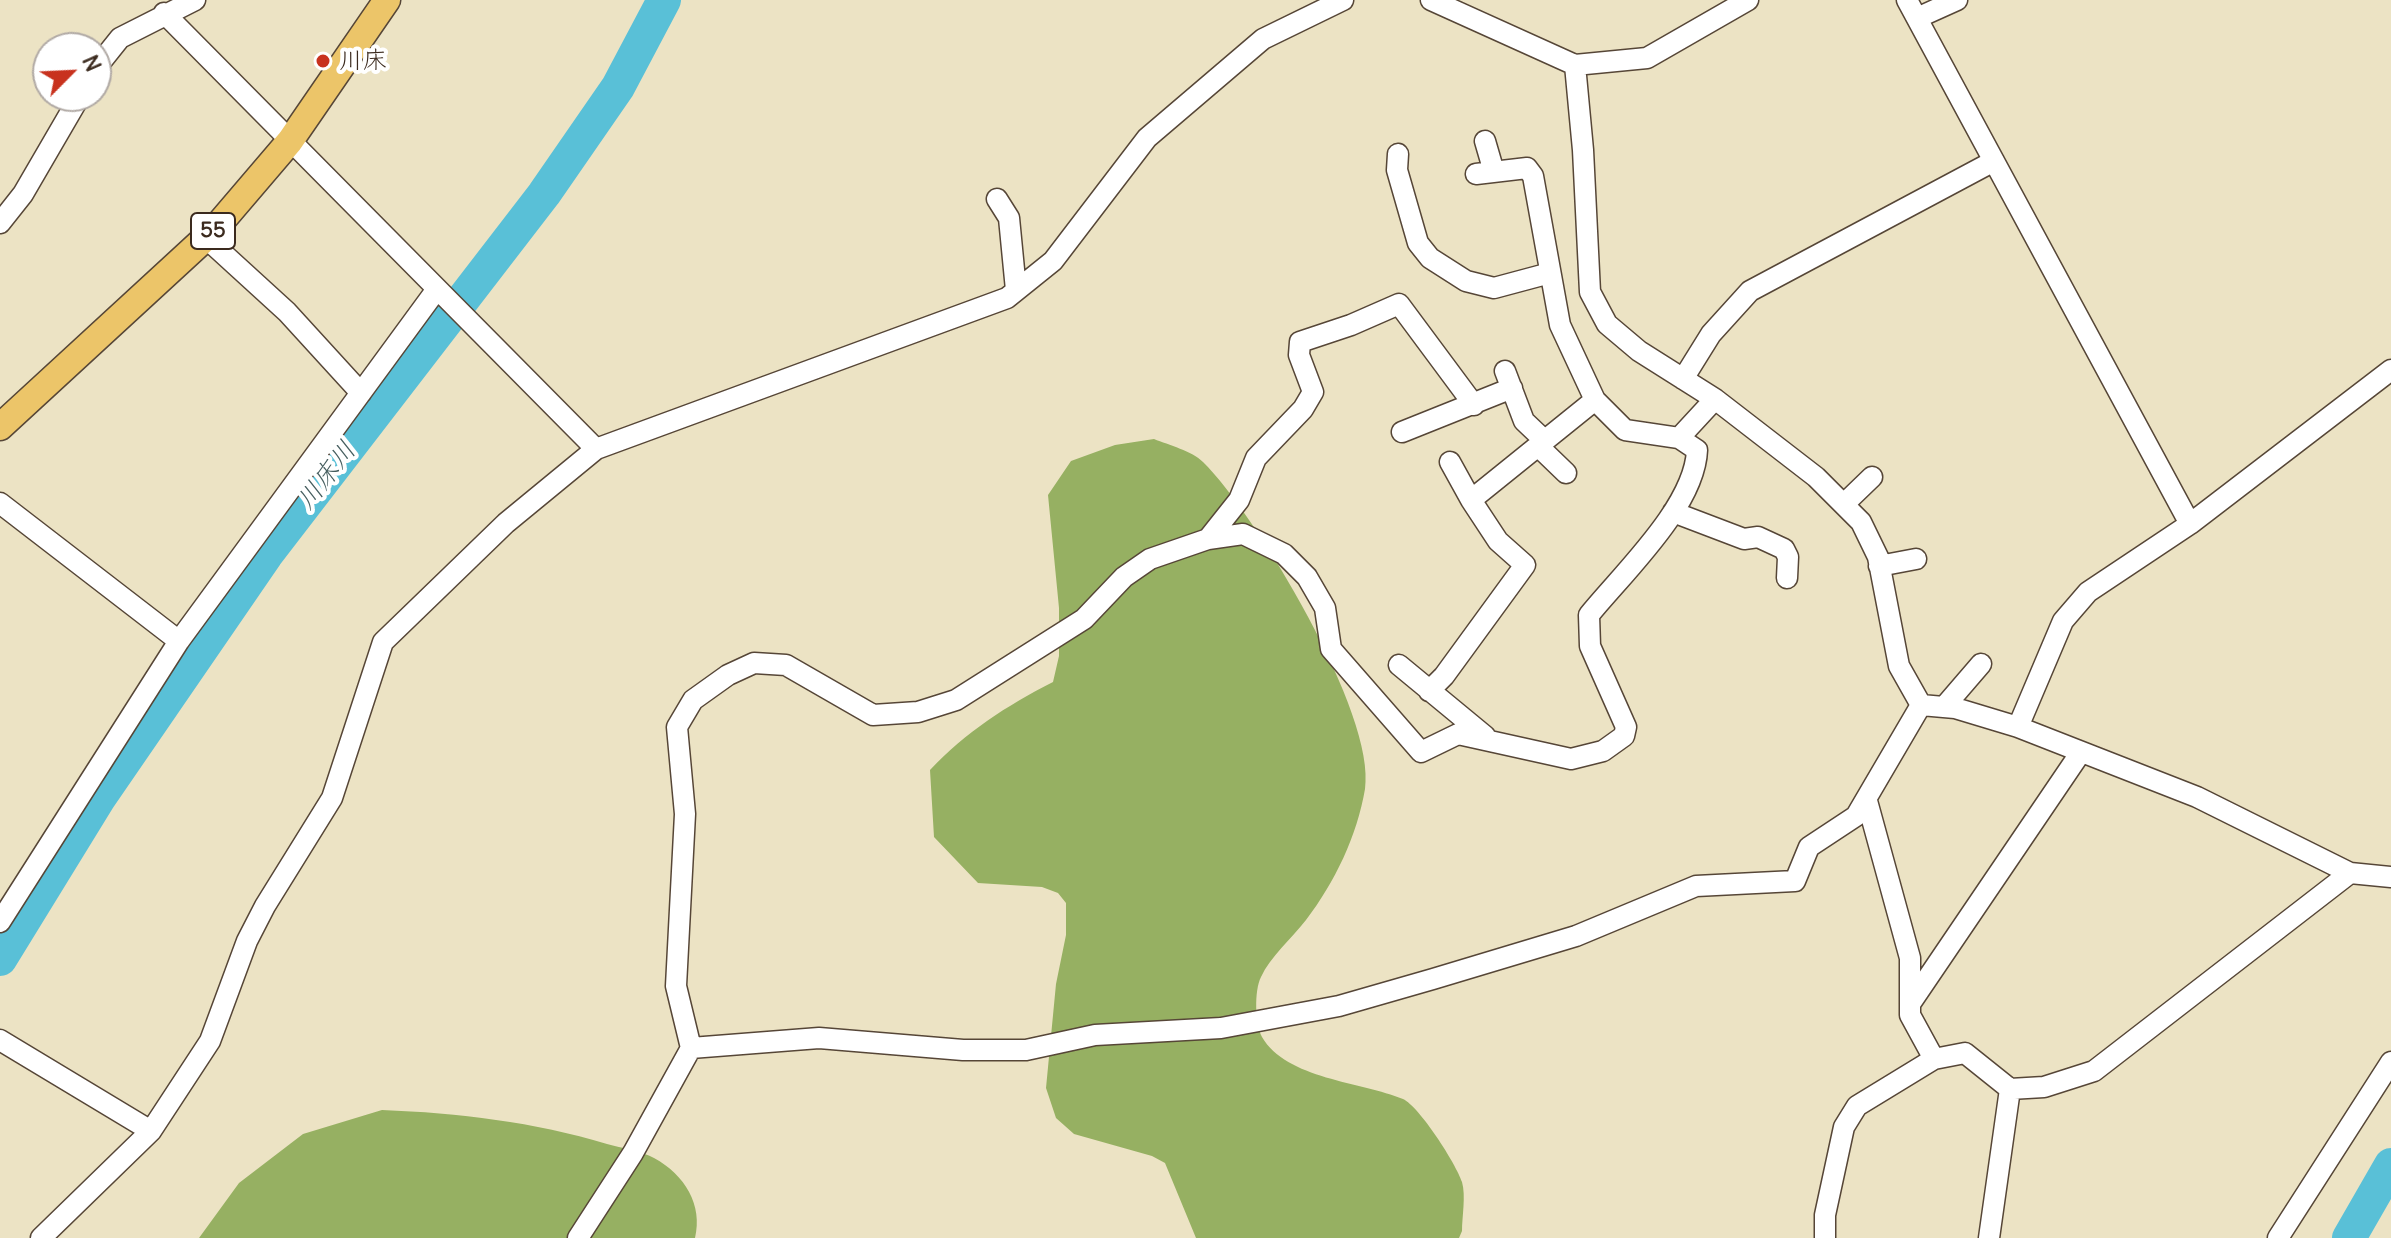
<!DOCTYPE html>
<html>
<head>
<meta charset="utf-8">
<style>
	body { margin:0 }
	#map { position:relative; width:2391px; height:1238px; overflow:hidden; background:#ece3c4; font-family:Delius,sans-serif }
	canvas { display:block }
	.north { position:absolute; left:32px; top:32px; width:80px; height:80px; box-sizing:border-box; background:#fff; border:2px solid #b1aaa5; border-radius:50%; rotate:66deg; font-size:22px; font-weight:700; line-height:32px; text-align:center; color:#3b2a1e }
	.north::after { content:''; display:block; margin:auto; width:28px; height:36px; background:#c8321e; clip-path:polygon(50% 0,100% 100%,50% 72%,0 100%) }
</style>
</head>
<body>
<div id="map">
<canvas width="2391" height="1238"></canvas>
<div class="north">N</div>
</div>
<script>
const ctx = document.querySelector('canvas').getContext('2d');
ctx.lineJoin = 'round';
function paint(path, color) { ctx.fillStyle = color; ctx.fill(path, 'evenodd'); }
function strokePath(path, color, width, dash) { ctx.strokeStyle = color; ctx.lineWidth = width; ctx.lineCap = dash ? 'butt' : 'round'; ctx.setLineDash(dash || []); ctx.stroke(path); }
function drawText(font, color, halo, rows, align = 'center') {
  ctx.font = font + ' Delius,"Klee One",sans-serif'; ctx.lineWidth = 8; ctx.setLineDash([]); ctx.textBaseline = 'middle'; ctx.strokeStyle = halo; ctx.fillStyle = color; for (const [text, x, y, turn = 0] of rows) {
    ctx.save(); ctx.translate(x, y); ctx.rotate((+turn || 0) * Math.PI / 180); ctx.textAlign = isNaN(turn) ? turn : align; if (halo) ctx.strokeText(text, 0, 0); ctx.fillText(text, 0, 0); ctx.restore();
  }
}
paint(new Path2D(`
	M1154,439C1169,445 1192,451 1203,462C1256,514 1377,715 1365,789C1357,836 1335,882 1306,920C1292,938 1270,957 1261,977C1254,991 1255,1024 1262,1037C1286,1079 1362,1082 1403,1099C1419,1106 1457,1165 1462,1182C1466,1196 1462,1217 1462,1231L1459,1238H1196L1165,1163L1152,1156L1074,1134L1056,1118L1046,1088L1056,984L1066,935V903L1058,893L1042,887L978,883L934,837L930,770C966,732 1006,706 1053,682L1059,656V608L1048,495L1071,461L1115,445Z
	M382,1110C459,1113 534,1122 607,1144C622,1148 641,1151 654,1158C685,1175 703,1205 695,1238H199L239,1183L303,1134Z`), '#96b062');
strokePath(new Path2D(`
	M0,959L99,798L266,555L544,194L618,87L664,0
	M2349,1238L2391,1165`), '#59c0d7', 34);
const minor = new Path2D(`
	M1431,0L1575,65L1647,58L1748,0
	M1907,0L2190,524
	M164,13L596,449
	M1917,18L1957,0
	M1575,65L1583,150L1590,292L1607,324L1639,351L1715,399L1816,477L1861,522L1878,557L1899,666L1921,705
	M96,68L120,38L195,0
	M1485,141L1494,172
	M1398,154L1397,170L1418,243L1430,258L1466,281L1494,288L1550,273
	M1476,174L1527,168L1533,176L1560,325L1595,400L1625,430L1679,438
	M997,199L1009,218L1016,290
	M0,223L23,194L80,96
	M206,238L287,312L361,393
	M1505,371L1524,421L1544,440
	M1683,379L1711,334L1750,291L1994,161
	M1402,432L1512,388
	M1538,446L1566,473
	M1450,462L1471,500L1595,400
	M0,503L179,641
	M1844,504L1872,477
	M1673,512L1744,539L1758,537L1784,549L1788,557L1787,578
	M1208,539L1239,500L1256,458L1303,409L1313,392L1299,355L1300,342L1351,325L1399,304L1474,405
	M1879,566L1916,559
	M1399,665L1485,736
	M1429,691L1444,676L1525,565L1498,541L1471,500
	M1921,705L1955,708L2018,727L2197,797L2350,873L2391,877
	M1944,707L1981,664
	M2018,727L2063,621L2088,592L2190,524L2391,370
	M1867,801L1910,958V1015L1934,1059
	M0,922L179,641L437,289
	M1910,1004L2081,752
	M0,1040L151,1131
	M691,1048L819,1038L963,1050H1026L1095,1035L1221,1028L1339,1006L1433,979L1576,936L1696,886L1795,881L1809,847L1856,816L1921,705
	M41,1238L151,1131L210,1041L247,941L265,906L332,798L383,642L506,523L596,449L1007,298L1053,261L1147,138L1263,39L1343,0
	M578,1238L633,1153L691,1048L676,986L685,814L677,727L693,700L728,675L754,663L786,665L873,715L918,712L956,700L1084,619L1124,577L1150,559L1208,539L1243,534L1284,554L1307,577L1325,608L1331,649L1421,752L1458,734L1571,759L1603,751L1624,736L1626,727L1590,646L1589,615C1623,573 1695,506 1697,450L1679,438L1715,399
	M1825,1238V1215L1844,1127L1857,1106L1934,1059L1965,1053L2010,1089L2044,1087L2094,1071L2350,873
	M1989,1238L2010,1089
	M2278,1238L2391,1062`);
const major = new Path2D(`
	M0,427L214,230L290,141L387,0`);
strokePath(minor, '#564637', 23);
strokePath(major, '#564637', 29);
strokePath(minor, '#fff', 20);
strokePath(major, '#ecc569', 26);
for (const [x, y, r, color] of [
	[323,61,8,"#c8321e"]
]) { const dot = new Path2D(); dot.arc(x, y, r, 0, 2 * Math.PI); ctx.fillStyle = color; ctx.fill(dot); strokePath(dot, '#fff', 3); }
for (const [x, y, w] of [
	[213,231,44]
]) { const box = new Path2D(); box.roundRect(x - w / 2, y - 18, w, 36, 6); ctx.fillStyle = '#fff'; ctx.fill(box); strokePath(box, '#3b2a1e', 2); }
drawText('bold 22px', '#3b2a1e', null, [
	["55",213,231]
]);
drawText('24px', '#3b2a1e', '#fff', [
	["川床",339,61]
], 'left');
drawText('italic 26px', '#465e5f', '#fff', [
	["川床川",327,476,-52]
]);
</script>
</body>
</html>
